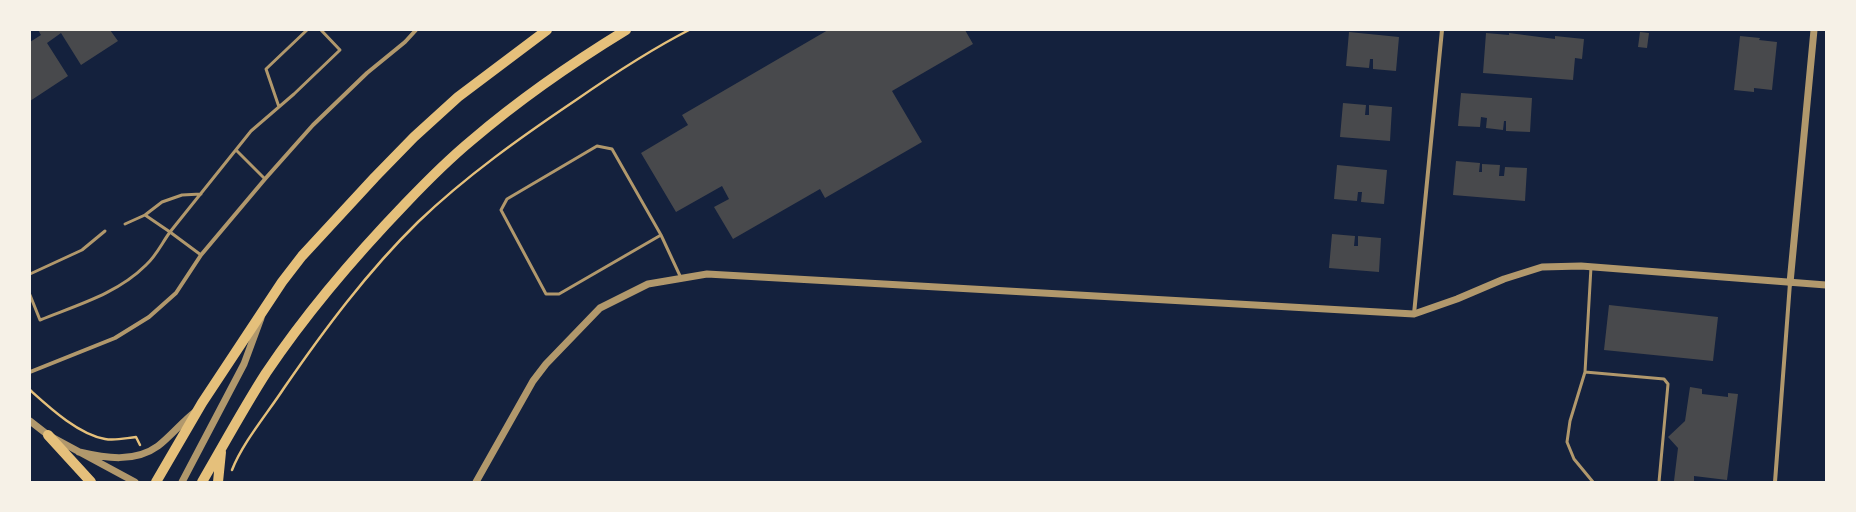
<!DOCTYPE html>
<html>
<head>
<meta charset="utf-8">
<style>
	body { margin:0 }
	#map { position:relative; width:1856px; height:512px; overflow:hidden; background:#14213d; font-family:Bitter,serif }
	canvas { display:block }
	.frame { position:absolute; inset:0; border:31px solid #f6f1e7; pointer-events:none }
</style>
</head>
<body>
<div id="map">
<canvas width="1856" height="512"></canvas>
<div class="frame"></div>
</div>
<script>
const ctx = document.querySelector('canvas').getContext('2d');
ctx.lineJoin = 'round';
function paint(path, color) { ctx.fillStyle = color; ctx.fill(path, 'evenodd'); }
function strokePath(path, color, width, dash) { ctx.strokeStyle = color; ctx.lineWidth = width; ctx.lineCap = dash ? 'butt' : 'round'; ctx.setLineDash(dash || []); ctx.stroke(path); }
paint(new Path2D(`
	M38,30H110L118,41L81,65L61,33L47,43L68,76L30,101V42L41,35Z
	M828,30H965L973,44L892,91L922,142L825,198L820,189L733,239L714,207L729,199L722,186L676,212L641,153L688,125L682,115Z
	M1349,32L1399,37L1396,71L1373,69V59H1370L1369,68L1346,66Z
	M1640,32L1649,33L1647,48L1638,47Z
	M1486,33L1509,35V33L1555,39V36L1584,39L1582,59L1575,58L1573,80L1483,73Z
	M1740,36L1760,38L1759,40L1777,42L1772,90L1754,88V92L1734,90Z
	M1461,93L1532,98L1530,132L1506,131V121H1504L1503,130L1486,128L1487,118L1481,117L1480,127L1458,126Z
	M1343,103L1366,105L1365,115H1369V105L1392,107L1390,141L1340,137Z
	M1456,161L1480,163L1479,172H1482V164L1500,165L1499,176H1504L1505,167L1527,168L1525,201L1453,195Z
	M1337,165L1387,170L1384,204L1361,202L1362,192H1358L1357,201L1334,199Z
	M1332,234L1355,236L1354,246H1358V236L1381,238L1379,272L1329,268Z
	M1609,305L1718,317L1713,361L1604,350Z
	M1690,387L1702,389V394L1728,397V393L1738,394L1727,480L1694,476V482L1674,481L1678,448L1668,437L1685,421Z`), '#48494c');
strokePath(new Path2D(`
	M30,390C50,408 78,434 105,439C115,441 126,438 136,437L140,445
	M232,470C243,442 267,414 284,388C324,330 367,272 418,222C466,176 521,137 576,100C612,75 650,50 689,30`), '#e5c07b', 2.5);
strokePath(new Path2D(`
	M279,107L266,69L307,30
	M236,150L265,179
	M145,215L170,232L251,131L294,94L340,50L321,30
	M125,224L145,215L162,202L182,195L201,194
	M661,235L559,294H546L501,210L507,199L597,146L612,149L661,235L681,278
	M1591,267L1585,372L1570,421L1567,442L1574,459L1593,482
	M30,274L82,250L105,231
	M30,295L40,320C77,305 117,294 146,265C156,256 162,243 170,232L201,255
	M1585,372L1664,379L1668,384L1659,482`), '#b1986c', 3);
strokePath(new Path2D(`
	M1414,314L1442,30
	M30,372L115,338L149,317L176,293L201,255L265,179L313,125L367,73L405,42L416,30
	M1775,482L1790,283`), '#b1986c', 4);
strokePath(new Path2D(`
	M1790,283L1814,30
	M30,421L48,435L135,482
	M79,452C105,458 135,463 158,446C171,436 182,422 195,412
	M182,482L244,364L261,318
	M476,482L533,381L546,364L600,308L648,284L707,274L1414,314L1457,299L1504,279L1542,267L1581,266L1826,285`), '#b1986c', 7);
strokePath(new Path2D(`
	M48,435L91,482
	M156,482L202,403L282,282L302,256L375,177L414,137L458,97L547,30
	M202,482C223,446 243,409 266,373C307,312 355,256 406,203C427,181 449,159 472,140C520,99 572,63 626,30
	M218,482L221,452`), '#e5c07b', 10);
</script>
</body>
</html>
